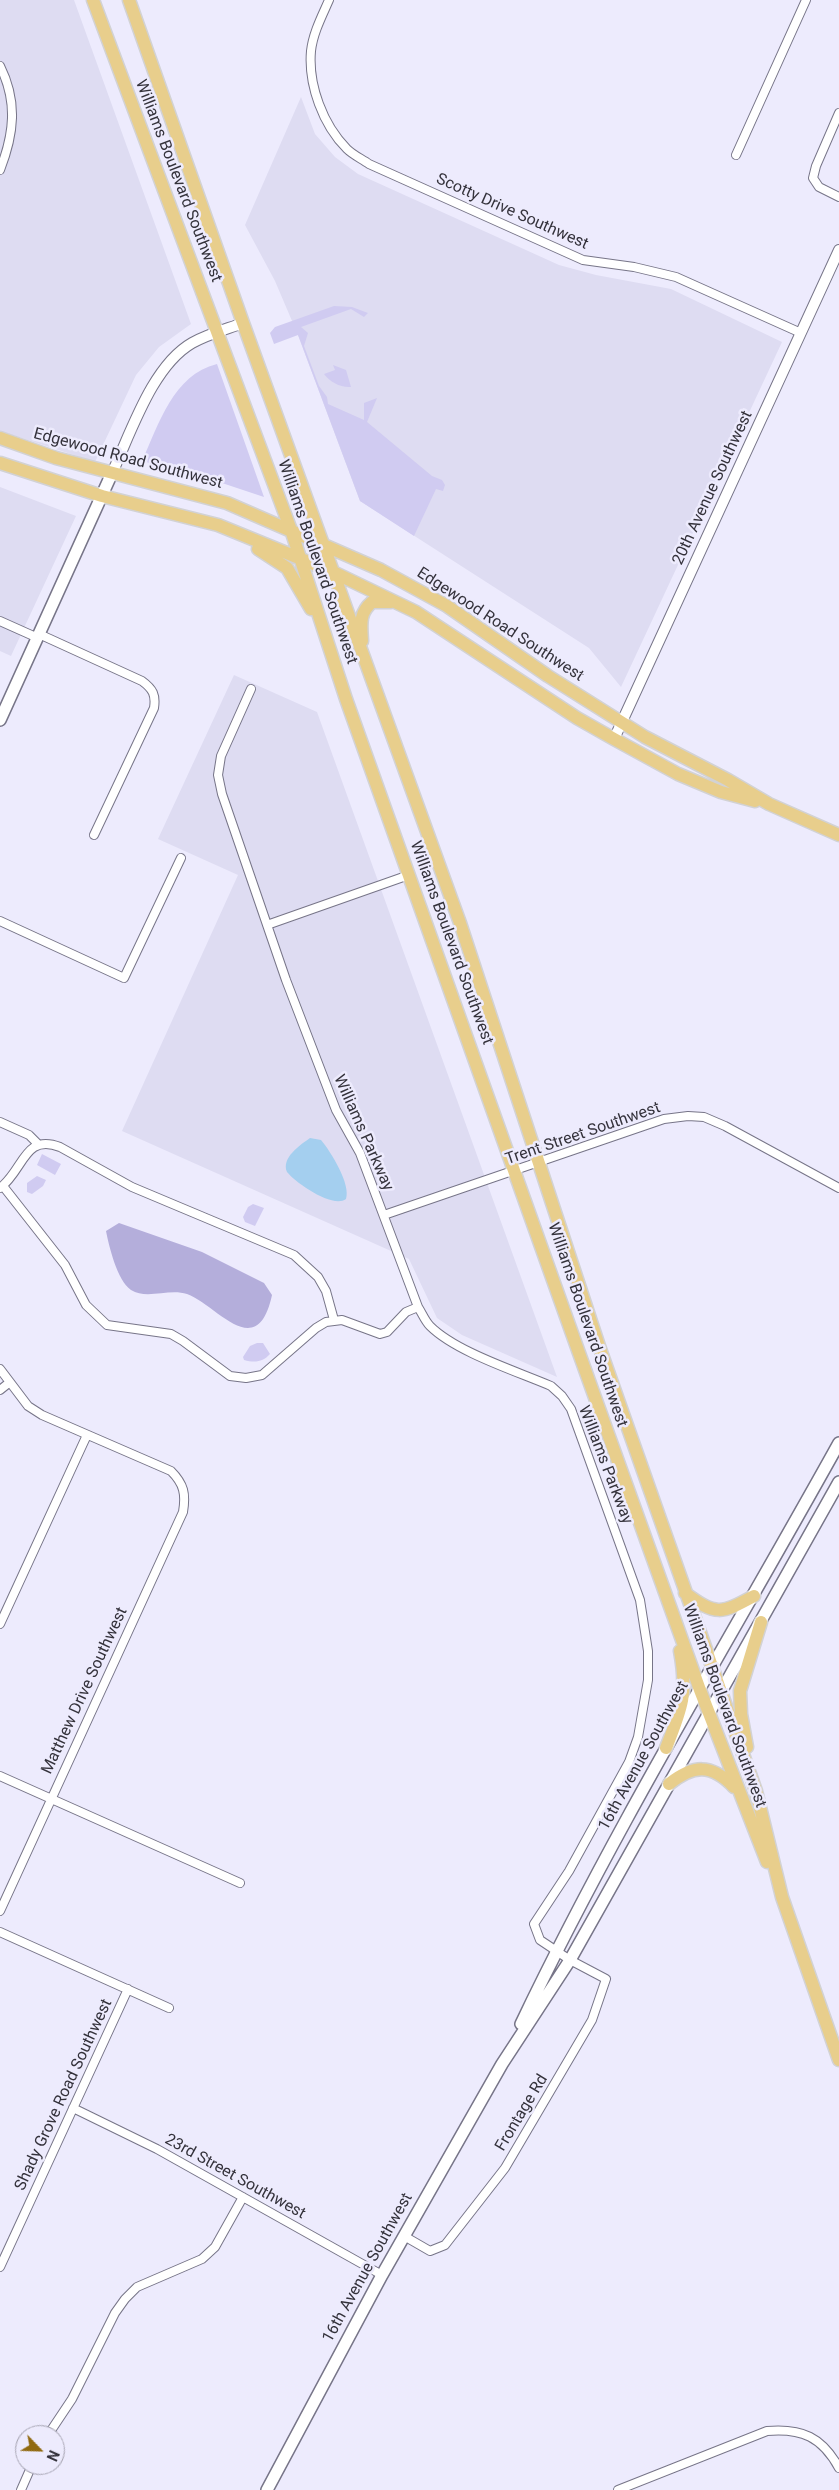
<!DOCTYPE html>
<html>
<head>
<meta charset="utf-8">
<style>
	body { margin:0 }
	#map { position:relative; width:839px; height:2490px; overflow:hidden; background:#edebfd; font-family:Roboto,sans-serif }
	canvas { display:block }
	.north { position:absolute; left:15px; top:2425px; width:50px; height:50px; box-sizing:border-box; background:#edebfd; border:1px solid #a3a1af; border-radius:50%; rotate:114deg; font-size:14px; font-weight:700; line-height:20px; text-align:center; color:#34323b }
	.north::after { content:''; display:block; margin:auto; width:18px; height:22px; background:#906910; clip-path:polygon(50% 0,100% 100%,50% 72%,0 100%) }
</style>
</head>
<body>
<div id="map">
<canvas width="839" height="2490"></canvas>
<div class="north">N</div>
</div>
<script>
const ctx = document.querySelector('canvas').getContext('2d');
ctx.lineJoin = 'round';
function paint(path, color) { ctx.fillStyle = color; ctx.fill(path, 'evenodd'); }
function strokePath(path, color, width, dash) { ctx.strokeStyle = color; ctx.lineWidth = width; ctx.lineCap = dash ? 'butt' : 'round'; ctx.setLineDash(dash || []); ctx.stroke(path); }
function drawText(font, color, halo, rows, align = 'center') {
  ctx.font = font + ' Roboto,sans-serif'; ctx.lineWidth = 5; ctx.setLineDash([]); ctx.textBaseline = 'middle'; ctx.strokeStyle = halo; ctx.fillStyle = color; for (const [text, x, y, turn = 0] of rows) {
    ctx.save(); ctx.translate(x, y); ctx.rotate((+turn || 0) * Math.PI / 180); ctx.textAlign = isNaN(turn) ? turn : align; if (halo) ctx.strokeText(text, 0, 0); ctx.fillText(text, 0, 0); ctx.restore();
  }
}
paint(new Path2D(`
	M0,0H74L191,324L159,347L136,375L95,462L0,431Z
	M301,97L315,134L335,157L358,174L559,265L596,275L671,289L782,342L621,687L589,648L360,501L298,335L275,281L245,225Z
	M0,487L76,516L11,656L0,651Z
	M234,675L317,712L557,1377L462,1335L437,1318L409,1259L122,1131L238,875L158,839Z`), '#dedcf2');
paint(new Path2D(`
	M334,306L352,307L368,313L364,317L351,309L301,327L308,333L304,346L319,386L327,397L328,404L364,420V403L377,398L367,422L432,476L442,480L445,485L443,491L436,489L414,536L360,501L298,335L274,344L270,333L275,327Z
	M217,364L264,497L195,474L142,461C159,424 173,375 217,364Z
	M333,365L346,370L351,387C341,388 330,382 324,374L335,370Z
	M42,1154L61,1164L55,1175L37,1165Z
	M37,1176L46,1180L43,1186L32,1194L27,1192V1183Z
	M253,1204L264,1208L255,1226L245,1222L243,1217L248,1207Z
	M257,1343H263L270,1354C263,1362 255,1363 244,1360L243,1357L250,1346Z`), '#d0cbf1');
paint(new Path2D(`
	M119,1223L202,1252L264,1283L272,1295C257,1364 217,1305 187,1294C169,1288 147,1300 131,1290C117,1280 109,1246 106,1231Z`), '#b4aedb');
paint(new Path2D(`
	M310,1138L321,1140C331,1152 351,1184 346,1199C333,1209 296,1183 287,1172C281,1158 300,1145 310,1138Z`), '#a4cfef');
const minor = new Path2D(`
	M329,0C322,16 313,33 311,51C308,85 323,125 347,149C353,155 362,159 369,164L583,260L634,267L676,277L801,333
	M0,66C18,102 14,134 0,170
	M839,113L816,166L813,178L819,187L839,197
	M736,155L806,0
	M0,621L38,638
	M39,634L142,681C153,689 156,695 154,708L94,835
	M251,689L221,756L218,775L222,794L286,980L336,1110L360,1153L418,1307C422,1313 425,1321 430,1326C456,1352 516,1371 551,1386L562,1396L571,1409L640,1600L648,1651V1680L638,1737L629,1762L569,1871L534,1924L540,1940L570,1960L606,1979L592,2020L505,2168L445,2245L430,2251L404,2236
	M0,921L124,978L181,858
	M267,925L409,875
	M0,1122L29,1135L38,1144
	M3,1186L65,1265L86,1305L107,1325L171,1334L183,1341L230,1376L246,1378L262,1375L316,1328L326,1322L342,1320L380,1334L387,1332L406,1312L418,1307
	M0,1188C24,1170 24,1133 60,1147L132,1187L294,1255L318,1277L326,1291L334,1320
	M384,1215L664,1119L688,1116L704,1117L725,1126L839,1188
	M0,1369L28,1406L42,1415L171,1471C184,1484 186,1494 183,1512L0,1911
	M0,1390L10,1382
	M0,1624L87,1435
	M0,1776L240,1883
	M0,1932L169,2008
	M73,2108L157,2149L382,2275
	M0,2267L128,1989
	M48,2435L72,2399L115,2313L125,2299L137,2287L202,2259L215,2247L243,2197
	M21,2490L32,2465
	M618,2490L767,2431C802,2428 822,2437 839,2468`);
const tertiary = new Path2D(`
	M112,473C131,433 152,366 192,343C208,334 227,329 243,323
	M614,739L839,250`);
const secondary = new Path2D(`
	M0,720L112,473
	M521,2024C616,1825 732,1636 839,1443
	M267,2490L382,2275L502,2064L570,1960L839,1482`);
const primary = new Path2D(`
	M93,0L291,530L346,699L579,1353L700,1690L767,1862
	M129,0L243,323L460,923L599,1346L756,1791L782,1897L839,2060
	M0,438L56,458L227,503L381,570L447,606L548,676L645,737L728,780L769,804L839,835
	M0,463L102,496L218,525L333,572L416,612L577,718L614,739L678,774L721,792L755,801
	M258,549L287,568L311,609
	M362,641C361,624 359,613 372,602H391
	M685,1593C716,1616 721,1614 754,1596
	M747,1747L741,1714L740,1691L761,1622
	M666,1748C682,1708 688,1694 680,1651
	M669,1784C693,1765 711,1763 734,1787`);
strokePath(minor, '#777588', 10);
strokePath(tertiary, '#777588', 12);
strokePath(secondary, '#777588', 14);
strokePath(primary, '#d2d2d4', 15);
strokePath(minor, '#fff', 8);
strokePath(tertiary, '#fff', 10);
strokePath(secondary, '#fff', 11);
strokePath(primary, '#e8ce8c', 12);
drawText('16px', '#34323b', '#edebfd', [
	["Williams Boulevard Southwest",178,181,69],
	["Scotty Drive Southwest",512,212,24],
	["Edgewood Road Southwest",128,459,15],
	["20th Avenue Southwest",713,488,-65],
	["Williams Boulevard Southwest",317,562,71],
	["Edgewood Road Southwest",500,625,33],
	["Williams Boulevard Southwest",451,943,70],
	["Williams Parkway",363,1133,66],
	["Trent Street Southwest",583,1134,-19],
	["Williams Boulevard Southwest",587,1325,71],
	["Williams Parkway",605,1465,69],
	["Matthew Drive Southwest",85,1691,-65],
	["Williams Boulevard Southwest",724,1706,70],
	["16th Avenue Southwest",644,1756,-61],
	["Shady Grove Road Southwest",64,2095,-65],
	["Frontage Rd",522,2113,-59],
	["23rd Street Southwest",235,2177,29],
	["16th Avenue Southwest",368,2268,-61]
]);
</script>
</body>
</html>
